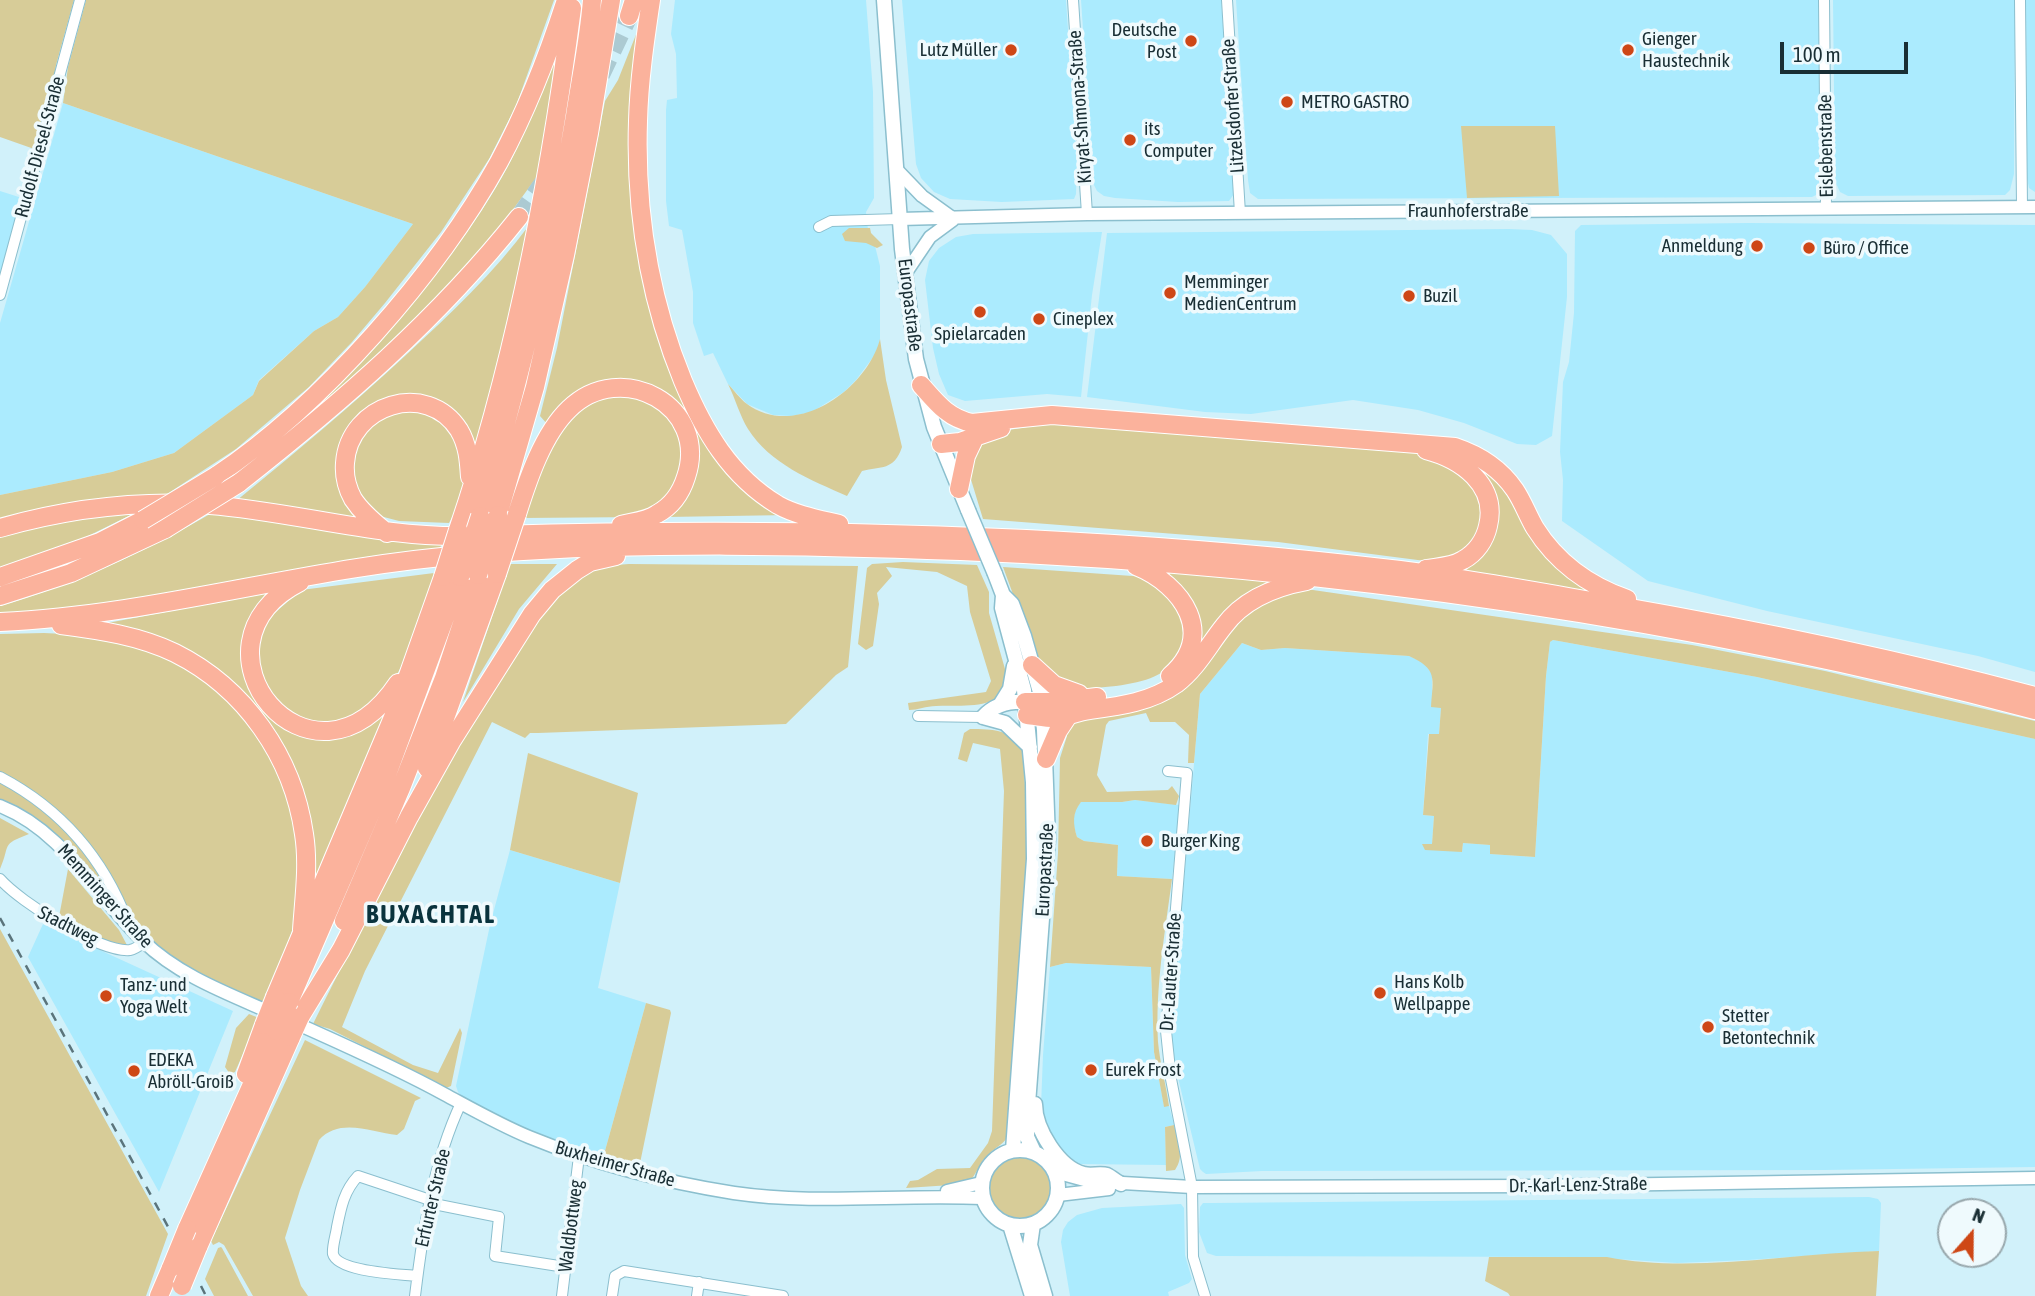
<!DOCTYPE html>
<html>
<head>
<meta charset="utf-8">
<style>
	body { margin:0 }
	#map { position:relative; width:2035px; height:1296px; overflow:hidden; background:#d1f1fa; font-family:"Asap Condensed",sans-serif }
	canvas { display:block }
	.north { position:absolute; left:1937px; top:1198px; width:70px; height:70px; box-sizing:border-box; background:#effafd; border:2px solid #99a8ad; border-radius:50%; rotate:21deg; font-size:19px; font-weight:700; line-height:28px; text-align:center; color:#192e34 }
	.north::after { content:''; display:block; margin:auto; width:24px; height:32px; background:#ce4716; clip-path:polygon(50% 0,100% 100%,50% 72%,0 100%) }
	.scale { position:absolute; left:1780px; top:42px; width:128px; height:32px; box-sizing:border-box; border:4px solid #192e34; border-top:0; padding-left:9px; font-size:21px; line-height:24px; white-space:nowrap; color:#192e34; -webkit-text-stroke:5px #effafd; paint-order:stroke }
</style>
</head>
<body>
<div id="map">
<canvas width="2035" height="1296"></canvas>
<div class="north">N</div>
<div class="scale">100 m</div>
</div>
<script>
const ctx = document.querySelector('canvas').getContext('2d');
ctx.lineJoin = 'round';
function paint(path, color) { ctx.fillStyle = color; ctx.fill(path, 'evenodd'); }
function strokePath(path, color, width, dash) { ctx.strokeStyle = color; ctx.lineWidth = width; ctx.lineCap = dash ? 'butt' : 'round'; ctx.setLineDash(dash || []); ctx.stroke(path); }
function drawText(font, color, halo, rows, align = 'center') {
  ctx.font = font + ' "Asap Condensed",sans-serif'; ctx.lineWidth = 7; ctx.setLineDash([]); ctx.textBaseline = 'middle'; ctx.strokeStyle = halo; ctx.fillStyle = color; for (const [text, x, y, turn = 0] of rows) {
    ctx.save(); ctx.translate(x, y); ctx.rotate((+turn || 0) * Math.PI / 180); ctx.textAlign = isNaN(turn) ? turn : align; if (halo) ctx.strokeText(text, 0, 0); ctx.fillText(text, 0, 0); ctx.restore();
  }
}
paint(new Path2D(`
	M675,0H866L873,92L874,198L866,212L868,230L874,242L880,266V339L877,352L856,380L844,392L812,412L792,416L773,415L747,404L728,384L713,353L704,356L693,323V292L682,230L669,226L666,201V110L667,100L677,98L676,54L671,34Z
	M902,0H1066L1077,163L1076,194L1074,199L1002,202L950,199L934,192L921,178L916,164Z
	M1081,0H1221L1235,181L1234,194L1229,201L1178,202L1115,198L1104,196L1097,191L1094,185L1092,160Z
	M1236,0H1819V190L1816,195L1812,197L1258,199L1250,193L1248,180Z
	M1833,0H2015L2014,174L2010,190L2005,195L1848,196L1840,192L1835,181Z
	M2026,0H2035V192L2029,188L2027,178Z
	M63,103L413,224L365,287L338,317L314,331L259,380L253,395L174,453L112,472L0,495V323Z
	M0,191L22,198L0,278Z
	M1748,223L2035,225V672L1978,656L1767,611L1648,581L1562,521L1563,480L1560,452L1563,382L1569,362L1574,313L1575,231L1581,225Z
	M1509,229L1532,230L1551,235L1567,254V297L1552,436L1536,445L1517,444L1464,423L1418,410L1353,400L1251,414L1205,412L1087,397L1107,233Z
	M1102,232L1092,295L1081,397L1047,394L965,401L948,395L939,374L933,348L925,280L929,261L939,248L956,237L973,234Z
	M1553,640L1757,677L2035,739V1167L1824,1170L1262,1171L1206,1174L1203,1172L1200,1169L1174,1061L1171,1032L1200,694L1242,643L1261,650L1285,648L1409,656L1425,663L1432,674V689L1441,708L1439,734H1428L1423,815L1434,816L1432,845L1462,852L1463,843L1490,845V854L1535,857L1546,676L1550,642Z
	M1135,800L1180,805L1172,879L1117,876L1118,845L1084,841L1077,837L1073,824L1075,809L1081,802H1122Z
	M510,850L620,883L598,988L646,1003L603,1158L522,1128L464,1099L458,1092L456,1086L490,925Z
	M43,924L233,1011L159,1192L28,957Z
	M1066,963L1151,967L1154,1052L1164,1106H1169L1174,1125L1165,1127L1166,1165L1076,1164L1054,1140L1044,1123L1041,1106L1043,1055L1050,967Z
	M1869,1197L1878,1199L1881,1203L1879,1251L1748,1260L1677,1263L1586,1257L1216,1256L1207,1253L1199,1232L1200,1207L1203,1203H1212Z
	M1181,1204L1184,1208L1185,1255L1192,1279L1189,1283L1168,1292L1169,1296H1070L1061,1242L1063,1230L1068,1222L1077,1215L1102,1208Z`), '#abebfe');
paint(new Path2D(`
	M0,0H74L56,65L52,93L37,150L0,137Z
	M86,0H554L516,106L489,159L441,232L385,303L352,342L309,387L236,449L161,498L0,522V495L112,472L174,453L253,395L259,381L314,331L338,317L365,287L413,224L63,103L68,67Z
	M641,22L635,208L700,432L715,459L731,475L789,515L666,517L677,506L688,424L629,381L548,425L540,416L557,348L605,101L618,80Z
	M564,35L541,171L501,226L451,285L323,408L302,419C375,344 450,269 502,177C527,132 545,83 564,35Z
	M1461,126H1555L1559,196L1467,198Z
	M530,224L521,268L476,449L412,398L343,444L362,518L236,501C294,454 351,406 406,355C450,314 494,273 530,224Z
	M849,228H870L871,233L883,245L877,248L866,243L845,241L842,234Z
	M880,339L886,380L902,447C894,471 881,466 862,471L847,496C811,480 770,464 748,429C740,416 735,398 728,384C734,390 740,399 747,404C796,440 867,389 880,339Z
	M632,394L666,413L683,441V467L670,497L642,517L521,518C536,476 552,422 594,399C603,393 620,395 632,394Z
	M402,409L436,416L458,438L464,483L458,506L449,523L399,521L380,516L371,511L358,495L351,466L364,428Z
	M1045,424H1067L1412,451L1433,456L1476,485L1485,518L1473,546L1441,563L1278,542L983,519L969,473L976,445L1003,431Z
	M1459,453L1485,465L1587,586L1586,591L1459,571L1493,528Z
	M139,511L84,538L0,569V534L66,519Z
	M215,511L392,541L442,543L439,551L206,590L0,617V606C76,584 147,551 215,511Z
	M903,562L977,565L989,592V613L1007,676C1004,713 963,704 936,706C926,706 918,710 909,710L908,703L986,692L991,681L970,612L967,586L937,572L886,567L892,576L877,593L879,604L873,646L866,650L858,644L867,568L872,564Z
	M510,564H557L519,609L463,702Z
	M629,564L858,566L848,667L836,675L786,724L538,733H530L525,738L492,722L365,971L342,1027L413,1065L438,1073L460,1028L462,1033L451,1086L446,1088L330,1029L313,1024C372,907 430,788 500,677C521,643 543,599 578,577C594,567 611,565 629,564Z
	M1003,567L1147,577L1183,609L1184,648C1177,656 1170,668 1161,673C1141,686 1091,690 1067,687L1038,662Z
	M1158,571L1276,582L1198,652Z
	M434,573L426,604L406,658L389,689L378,702L335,726L304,722L276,705L255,664L263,623L301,590Z
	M1306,589L1692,645L1825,671L2035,721V739L1757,677L1553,640L1550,642L1546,676L1535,857L1490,854V845L1463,843L1462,852L1425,850L1422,844H1432L1434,816L1423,815L1429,734H1439L1441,708L1431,707C1433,678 1438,669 1409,656L1285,648L1261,650L1242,643L1200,694L1194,763H1188L1189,735L1175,722H1150L1146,713L1109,721L1106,725L1097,775L1107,792L1168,790L1172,786L1179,796L1176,805L1135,800L1122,802H1081C1072,813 1073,824 1077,837L1084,841L1118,845L1117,876L1172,879C1165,932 1155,988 1158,1042C1160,1063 1166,1085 1169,1106L1164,1107L1154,1052L1151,967L1066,963L1050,967L1058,853L1060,758L1067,736L1064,734L1073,722L1133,709L1258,601Z
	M277,591L259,608L258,700L339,736L362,728L386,709L389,710L311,897L310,839L244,697L102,624Z
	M44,633L84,635L125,641L184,664L245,714L282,773L300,844L295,922L267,1005C229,988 174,969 147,937C130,917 120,890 106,868C81,827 42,794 0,773V634Z
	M970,729C993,729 1013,729 1024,753L1027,858L1010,1130C1007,1144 996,1146 987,1156C978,1164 976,1178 966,1184L906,1188L910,1181L918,1180L937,1169L970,1168L988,1143L992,1131L1004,791L1000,749L973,743L967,762L958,759L964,733Z
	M528,753L638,793L620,883L510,850Z
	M0,781L29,797L79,843L119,907C85,864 52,821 0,800Z
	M0,818L29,834C0,845 11,844 0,869Z
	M68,869L119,930L128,947L113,945L59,917Z
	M0,929L168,1234L146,1296H0Z
	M646,1003L670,1010L671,1013L639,1168L603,1158Z
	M249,1014L259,1018L235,1072L230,1074L225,1067L236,1028Z
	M305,1040L421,1098L415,1101L404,1129L397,1135C372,1132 339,1117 319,1140L300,1190L285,1238L301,1286L308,1296H253L224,1245L219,1242L213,1245L211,1241Z
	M1174,1125C1178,1140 1185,1156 1175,1170L1166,1171L1165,1127Z
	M986 1188a34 34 0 1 1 68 0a34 34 0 1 1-68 0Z
	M221,1247L222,1248L248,1296H214L205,1279L218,1248Z
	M1879,1251L1876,1296H1510L1508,1293L1485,1281L1489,1257H1607C1692,1274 1792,1253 1879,1251Z`), '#d7cc98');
strokePath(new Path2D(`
	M601,75L629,16
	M519,217L545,180`), '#accad2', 18, [18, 9]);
const minor = new Path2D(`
	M1073,0L1087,214
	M1227,0L1240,213
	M1824,0L1826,209
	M2020,0L2022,207
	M819,227L831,221L900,219
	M0,295L80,0
	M918,716L983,717
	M1168,771L1187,773L1166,1031L1171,1079L1192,1187L1193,1257L1205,1296
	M0,777C61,809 104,859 128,923
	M0,879C20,902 100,953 130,950C136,949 139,946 144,942
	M429,1203L499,1217L495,1256L565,1267
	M416,1276C399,1274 338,1272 333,1254C332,1246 336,1235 337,1227C341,1207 344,1191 358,1176L430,1200
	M415,1296C423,1230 433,1163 461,1103
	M562,1296L579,1156
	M612,1296L615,1276L624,1271L783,1296
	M697,1296L699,1282`);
const tertiary = new Path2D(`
	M897,170L922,196L954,219
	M900,219L1087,214L2035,207
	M905,274L930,237L953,220
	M0,806C64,831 96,896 143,941C179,976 229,994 274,1014
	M291,1021C342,1044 395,1067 444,1094C472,1109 500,1125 529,1137C595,1164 664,1182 734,1193C816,1205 900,1194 982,1198
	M1055,1172L1088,1181L1192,1187L1536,1186L2035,1178
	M947,1191L981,1183
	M1058,1195L1109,1189`);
const secondary = new Path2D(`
	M884,0L902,249L916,359L934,427L968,510
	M995,574L1003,595L1012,604L1024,636L1040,692L1044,730L1048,839L1028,1104L1027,1137L1034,1152
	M1003,595L1002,608L1024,690L1033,782L1034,859L1013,1150
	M1000,705L1010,689L1014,666
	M983,717L1005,723L1030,747
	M983,717C994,705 1008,701 1025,702
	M1035,1104C1035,1129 1059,1168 1084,1174C1091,1176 1100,1173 1107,1175C1111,1177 1117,1182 1121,1184
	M982 1188a38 38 0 1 1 76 0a38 38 0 1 1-76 0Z
	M1033,1224L1030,1245L1045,1296
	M1010,1225L1032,1296`);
const motorway = new Path2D(`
	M651,0C645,40 639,81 638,121C635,211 649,298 683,381C704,431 730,476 778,505C796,515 818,519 839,524
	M629,16L634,0
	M921,385C937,403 948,418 972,423L1052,415L1455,447C1479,455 1500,468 1515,490C1523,502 1528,516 1535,528C1557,563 1590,586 1627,599
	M941,444L960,442L1001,428
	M216,476C322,405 437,274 499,162C527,110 548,56 566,0
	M239,483C341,403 438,319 519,217
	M959,489L966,456L975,437
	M517,514C528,479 543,434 569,409C621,358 710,406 686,477C681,493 672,506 657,514C647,521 633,522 621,525
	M498,515L535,387L565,255L589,133L611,0
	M480,516C518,384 552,251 575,116C581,77 589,39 592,0
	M0,528C67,509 140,500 210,505C297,512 379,538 468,536
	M458,530C515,362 549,184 572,8
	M387,533C375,523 362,513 353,499C347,488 344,475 345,463C349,404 427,380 459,430C468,445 469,461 470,477
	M496,535C798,526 1100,534 1400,570C1469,579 1539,592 1608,604C1752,629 1894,658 2035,696
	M492,553C647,542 805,545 961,551C1323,566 1685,617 2035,710
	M1136,566C1183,585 1217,635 1170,676
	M1426,569C1438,567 1452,567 1463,560C1476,553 1485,540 1488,526C1498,485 1461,459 1426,450
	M0,577L100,542L143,520
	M300,582C176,645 311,813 398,683
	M0,596L71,573L165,529
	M0,622C157,615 307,567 464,555
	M61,625C100,630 140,636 175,653C245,688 293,757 304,834C309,865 304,899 302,930
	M1032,665L1054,685L1079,694L1083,699
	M1025,702H1056L1097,697
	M1027,715C1037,716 1048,719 1059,718C1069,716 1079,711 1090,710C1120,706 1151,702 1176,684C1197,668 1208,646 1224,626C1244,599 1274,587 1307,581
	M1046,759L1058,731L1068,716
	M427,768L497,574
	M344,921L401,788L444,678L478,575
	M275,997L394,715L443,577
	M289,1002L385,780L460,577
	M300,1017L341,950L409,817L451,742L532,614L552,590L577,570L590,562L616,556
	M246,1074L264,1025
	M187,1229L276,1031
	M198,1247L291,1037
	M159,1296L171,1268`);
strokePath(minor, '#8bbfce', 12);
strokePath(tertiary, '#8bbfce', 15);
strokePath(secondary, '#8bbfce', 17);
strokePath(motorway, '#fff', 20);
strokePath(minor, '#fff', 10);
strokePath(tertiary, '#fff', 12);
strokePath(secondary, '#fff', 14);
strokePath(motorway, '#fbb29c', 18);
strokePath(new Path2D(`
	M0,918L172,1234
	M201,1286L206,1296`), '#5b747b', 2.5, [9, 9]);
const secondaryBridge = new Path2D(`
	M968,510L995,574`);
const motorwayBridge = new Path2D(`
	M143,520L216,476
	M165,529L239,483
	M497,574L517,514
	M478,575L498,515
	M443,577L458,530
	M460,577L480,516
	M264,1025L275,997
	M276,1031L289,1002
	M291,1037L300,1017
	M171,1268L187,1229
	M182,1286L198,1247`);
strokePath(secondaryBridge, '#8bbfce', 17, []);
strokePath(motorwayBridge, '#fff', 20, []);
strokePath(secondaryBridge, '#fff', 14);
strokePath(motorwayBridge, '#fbb29c', 18);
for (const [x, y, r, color] of [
	[1191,41,7,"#ce4716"],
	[1011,50,7,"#ce4716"],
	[1628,50,7,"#ce4716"],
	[1287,102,7,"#ce4716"],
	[1130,140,7,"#ce4716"],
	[1757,246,7,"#ce4716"],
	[1809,248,7,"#ce4716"],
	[1170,293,7,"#ce4716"],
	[1409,296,7,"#ce4716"],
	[980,312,7,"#ce4716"],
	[1039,319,7,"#ce4716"],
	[1147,841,7,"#ce4716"],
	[1380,993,7,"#ce4716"],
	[106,996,7,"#ce4716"],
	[1708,1027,7,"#ce4716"],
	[1091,1070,7,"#ce4716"],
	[134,1071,7,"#ce4716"]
]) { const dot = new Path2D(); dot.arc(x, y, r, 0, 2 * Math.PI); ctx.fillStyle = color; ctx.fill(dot); strokePath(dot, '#effafd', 2.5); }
drawText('19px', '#192e34', '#effafd', [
	["Deutsche",1177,30,"right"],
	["Post",1177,52,"right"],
	["Gienger",1642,39],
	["Haustechnik",1642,61],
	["Lutz Müller",997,50,"right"],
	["METRO GASTRO",1301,102],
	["its",1144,129],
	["Computer",1144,151],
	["Anmeldung",1743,246,"right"],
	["Büro / Office",1823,248],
	["Memminger",1184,282],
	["MedienCentrum",1184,304],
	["Buzil",1423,296],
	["Cineplex",1053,319],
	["Spielarcaden",980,334,"center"],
	["Burger King",1161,841],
	["Hans Kolb",1394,982],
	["Wellpappe",1394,1004],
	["Tanz- und",120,985],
	["Yoga Welt",120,1007],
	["Stetter",1722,1016],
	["Betontechnik",1722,1038],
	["EDEKA",148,1060],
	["Abröll-Groiß",148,1082],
	["Eurek Frost",1105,1070]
], 'left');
drawText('19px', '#192e34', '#effafd', [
	["Litzelsdorfer Straße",1233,106,-94],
	["Kiryat-Shmona-Straße",1080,107,-94],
	["Eislebenstraße",1826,146,-91],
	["Rudolf-Diesel-Straße",40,147,-75],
	["Fraunhoferstraße",1468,211],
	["Europastraße",910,305,83],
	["Europastraße",1045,870,-87],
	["Memminger Straße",105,896,48],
	["Stadtweg",68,926,27],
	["Dr.-Lauter-Straße",1171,972,-86],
	["Buxheimer Straße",615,1164,16],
	["Dr.-Karl-Lenz-Straße",1578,1185,-1],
	["Erfurter Straße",433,1198,-77],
	["Waldbottweg",571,1226,-83]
]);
ctx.letterSpacing = '2px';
drawText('bold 26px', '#0a333d', '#effafd', [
	["BUXACHTAL",431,915]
]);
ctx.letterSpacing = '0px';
</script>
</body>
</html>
